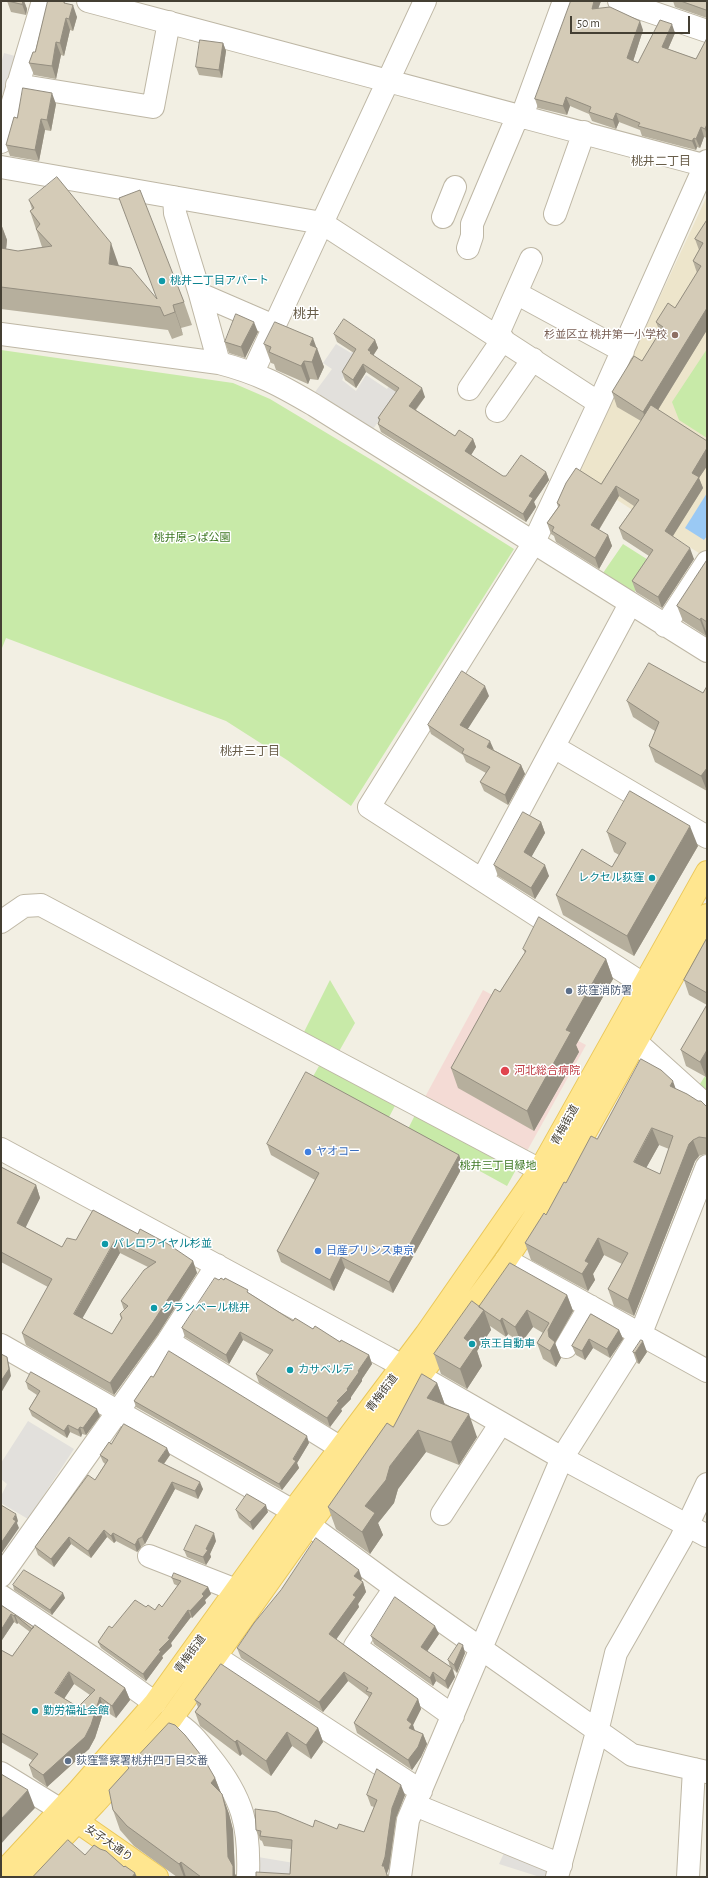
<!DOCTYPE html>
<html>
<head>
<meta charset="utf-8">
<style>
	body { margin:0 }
	#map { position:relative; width:708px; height:1878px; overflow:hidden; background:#f2efe3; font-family:"Alegreya Sans",sans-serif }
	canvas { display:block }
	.frame { position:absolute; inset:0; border:2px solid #443f33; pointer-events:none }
	.scale { position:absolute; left:570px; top:16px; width:120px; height:18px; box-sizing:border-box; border:2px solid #443f33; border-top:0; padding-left:5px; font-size:12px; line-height:14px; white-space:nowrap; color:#443f33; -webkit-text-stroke:3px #fff; paint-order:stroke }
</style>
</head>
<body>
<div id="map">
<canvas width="708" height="1878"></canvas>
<div class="frame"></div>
<div class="scale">50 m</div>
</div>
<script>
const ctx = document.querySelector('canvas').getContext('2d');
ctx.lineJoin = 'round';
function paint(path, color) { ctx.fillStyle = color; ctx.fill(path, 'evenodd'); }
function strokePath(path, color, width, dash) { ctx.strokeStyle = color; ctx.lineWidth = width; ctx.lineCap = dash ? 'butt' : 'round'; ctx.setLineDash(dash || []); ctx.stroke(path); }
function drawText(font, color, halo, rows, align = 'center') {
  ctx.font = font + ' "Alegreya Sans","Noto Sans JP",sans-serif'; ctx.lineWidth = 3; ctx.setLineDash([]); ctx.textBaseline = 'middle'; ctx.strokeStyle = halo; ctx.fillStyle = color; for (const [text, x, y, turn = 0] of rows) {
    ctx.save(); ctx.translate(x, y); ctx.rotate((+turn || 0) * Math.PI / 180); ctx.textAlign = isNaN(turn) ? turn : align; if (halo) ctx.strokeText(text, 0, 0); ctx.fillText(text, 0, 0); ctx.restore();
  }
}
paint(new Path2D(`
	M707,196V554L705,557L577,474Z`), '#ede5cb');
paint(new Path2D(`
	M483,990L586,1045L527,1151L425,1097Z`), '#f4dbd5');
paint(new Path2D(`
	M707,349V438L679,420L672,402Z
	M1,350L233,383L270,399L380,465L514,549L351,806L287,760L226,721L6,638L2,648L1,647Z
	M623,544L653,563L634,593L603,573Z
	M330,980L355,1023L337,1055L302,1036Z
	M323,1059L398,1100L387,1121L311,1080Z
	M707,1073V1100L696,1090Z
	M418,1109L519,1164L507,1186L407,1131Z`), '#c8eaa8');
paint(new Path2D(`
	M4,53L15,56L3,94L1,93V64Z
	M336,344L351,353L354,347L361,352L342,380L356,391L366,375L387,389L397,375L407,382L373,429L315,392L332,369L323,363Z
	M28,1421L74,1449L28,1519L1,1503V1496L7,1484L1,1479V1463Z
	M508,1844L557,1877H540L499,1864Z
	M258,1857L294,1863L293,1877H258Z`), '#e2e0dc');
paint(new Path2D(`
	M707,493V536L704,540L685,528Z`), '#9ac9f4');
const minor = new Path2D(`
	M88,1L707,166
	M619,1L707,31
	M17,85L153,107L169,22
	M522,116L564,1
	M1,142L43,1
	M1,167L322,223L599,403
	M174,197L175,213L200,294L219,363
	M555,214L584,132
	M443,217L455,187
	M468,248L472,236V224L518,115
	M516,293L623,351
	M200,294L274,326
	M1,334L219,363C258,373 280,385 314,405L707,651
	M497,336L531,259
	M253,372L425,1
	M469,389L503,339
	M497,411L533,359
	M665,626L707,562
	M554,747L707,837
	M482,880L630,604
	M1,922L24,906L41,905L540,1170
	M643,984L369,807L533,544L599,403L707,161
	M636,1042L707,1106
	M1,1149L388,1358L562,1458L707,1536
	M506,1260L707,1371
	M168,1341L341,1448
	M1,1345L293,1511
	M566,1347L590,1306
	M442,1514L501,1423
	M309,1525L395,1588L632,1755L707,1772
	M149,1556L236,1590
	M1,1576L168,1341L217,1265
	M395,1588L355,1646L453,1716
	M1,1596L90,1656L155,1703
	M216,1657L421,1791
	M171,1719C190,1731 197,1740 210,1757C243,1798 250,1826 248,1877
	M1,1773L61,1810
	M415,1805L561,1865
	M400,1877L408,1820L562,1458L641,1333L707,1166
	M557,1877L597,1732L616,1653L681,1539L707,1484
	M688,1877L694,1769`);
const major = new Path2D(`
	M65,1813L157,1877
	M1,1874L79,1790L155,1703L293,1511L426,1334L540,1170L707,872
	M25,1877L95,1803L171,1719L309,1525L506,1260L559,1179L707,915`);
strokePath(minor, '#beb7a5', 24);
strokePath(major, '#eac759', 24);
strokePath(minor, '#fff', 22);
strokePath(major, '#ffe68f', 22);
paint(new Path2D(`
	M7,1H24L27,9L26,15L11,12Z
	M48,1H65V3L77,17L73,31L70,30L64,56L61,55L56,79L34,75L29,63L35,52Z
	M571,1H601L598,8L643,30L633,61L638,63L675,33L668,49L696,59L707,38V138L704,137L700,148L697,147L696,150L642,136L640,130L619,122L616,129L592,121L589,114L570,106L567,115L538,108L535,99Z
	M673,1H707V18L675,7Z
	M223,43L226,51L222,78L199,75L196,67Z
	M56,104L51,131L45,130L39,161L10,156L6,145L17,118Z
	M29,200L119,266L157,299L184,302L192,325L181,328L183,335L172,339L168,330L1,309V224L7,240L6,249L18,251L42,247L30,211L32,209Z
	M707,220V330L658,410L707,441V466L699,478L703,488L673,536L694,559L662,608L636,592L632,581L649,556L623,539L619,528L634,506L619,496L599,530L608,535L612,546L599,569L556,542L554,536L551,534L547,523L558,507L557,503L601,484L641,421L617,407L612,392L642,361L660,332L656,322L675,308L697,273L693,261L699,250L695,239Z
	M258,332L245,358L229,353L225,342Z
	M334,334L375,340L378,348L373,355L425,397L416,410L455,436L473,439L476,447L471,455L503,476H506L546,472L549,480L534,502L536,507L526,522L381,432L378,424L379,421L378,418L396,392L366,372L356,388L345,380L342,372L354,353L337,342Z
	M264,344L316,348L324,367L318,380L310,379L308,384L276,370L274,364L271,363Z
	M707,560V634L706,636L683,621L677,606Z
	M707,686V791L655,762L649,746L655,731L633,717L627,701L703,693Z
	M489,696L467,729L494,750L521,765L525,774L508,805L484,791L480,782L486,773L466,762L463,755L431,734L428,725Z
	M541,822L545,833L531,857L549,876L535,899L498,876L494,865Z
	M607,832L698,846L634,956L563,915L556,895L612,867L619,855L614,852Z
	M707,938V1005L689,995L684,980Z
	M523,949L606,959L613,979L576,1045L579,1052L534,1131L458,1088L451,1068L525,953Z
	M707,1005V1075L706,1077L686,1066L681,1050Z
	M676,1089L707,1107V1154H705L699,1156L695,1161L634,1316L614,1306L608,1289L622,1264L604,1255L593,1274L595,1280L588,1291L531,1260L525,1243L546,1215L597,1139ZM659,1145L669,1149L660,1174L646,1168Z
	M267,1144L459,1155L463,1166L393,1293L345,1268L334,1291L281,1262L277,1251L315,1180L271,1155Z
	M1,1167L36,1185L40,1198L25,1227L62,1247L76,1240L138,1234L193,1261L197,1273L158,1334L114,1395L26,1345L22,1333L48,1287L1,1262ZM120,1253L148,1267L121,1301L124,1310L120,1314L121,1319L112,1334L82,1318Z
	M219,1280L249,1293L293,1321L313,1329L369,1355L372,1364L362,1379V1381L351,1397V1399L341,1409L342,1411L330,1427L259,1383L256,1374L270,1355L243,1340L229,1364L185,1337L182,1328Z
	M567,1295L573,1311L555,1343L561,1358L556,1367L543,1359L537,1343L543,1333L533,1327L521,1343L508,1334L506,1337L490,1326L491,1330L477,1351L482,1366L467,1389L441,1374L434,1354L479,1307Z
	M591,1314L619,1330L623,1339L610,1358L593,1348L585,1360L576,1355L572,1346Z
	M633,1352H647L639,1364L637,1363Z
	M26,1382L100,1416L86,1435L82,1434L81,1437L70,1432L67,1438L32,1416L29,1409L37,1395L28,1389Z
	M437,1383L445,1405L477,1437L459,1465L426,1452L398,1489L394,1503L378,1523L383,1535L370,1554L336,1529L328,1507L393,1427Z
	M134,1401L309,1443L297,1463L299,1468L282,1490L136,1407Z
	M111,1444L170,1455L164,1464L203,1489L198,1499L175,1489L145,1544L141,1547L137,1552L116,1541L114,1543L107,1537L91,1558L71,1544L54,1567L38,1555L35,1547L95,1480L105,1464L103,1462L100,1455Z
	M236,1510L268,1512L253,1530L239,1518Z
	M216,1541L210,1554L211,1557L206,1565L187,1557L184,1550Z
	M172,1578L208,1587L211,1594L205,1600L206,1603L192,1618L191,1617L171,1643L172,1646L162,1656L163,1658L146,1681L101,1648L98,1642L112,1628L146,1607L155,1610L162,1607L178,1586L174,1584Z
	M362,1579L361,1581L363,1582L366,1592L358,1604L359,1607L336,1639L418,1699L421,1709L413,1725L415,1731L423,1734L427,1744L421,1757L412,1770L357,1733L354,1723L369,1698L368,1696L348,1681L323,1712L241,1658L237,1648Z
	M13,1585L65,1598L52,1615L14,1590Z
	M1,1605L125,1688L130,1700L116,1718L104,1710L95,1738L89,1749L47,1787L33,1777L29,1765L32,1760L1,1742V1650L12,1656L30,1632L18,1623L17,1624L14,1622L2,1640H1V1641ZM74,1684L90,1695L78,1707L64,1698Z
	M439,1634L427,1651L450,1667L448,1660L465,1653L457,1673L453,1669L455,1677L448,1689L436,1681L433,1686L374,1644L371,1636Z
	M195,1700L318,1728L323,1742L311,1759L292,1746L271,1776L242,1754L240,1756L200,1726L195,1712L198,1707Z
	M128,1767L215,1778L229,1814L233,1830L235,1874L237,1877H177L134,1846L120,1830L113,1810L129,1769Z
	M367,1795H405L396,1818L389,1868L387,1873L388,1877H256L290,1874L291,1849L264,1846L262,1841L260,1840L256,1830L313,1827L364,1832L374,1807L371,1806Z`), '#b6af9d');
paint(new Path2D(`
	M23,1H24L27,9L26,15L22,4Z
	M594,1H601L595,18L592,9Z
	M73,5L77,17L73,31L69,19Z
	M66,18L70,30L64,56L60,43Z
	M640,21L643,30L631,68L627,58Z
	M672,24L675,33L665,56L662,47Z
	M56,42L61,55L56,79L52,66Z
	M223,43L226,51L222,78L219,70Z
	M52,93L56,104L51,131L47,120Z
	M566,97L570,106L567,115L563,106Z
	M616,113L619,122L616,129L613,120Z
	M41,119L45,130L39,161L35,150Z
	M707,124V135L705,129Z
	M701,127L704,137L700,148L696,139Z
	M694,138L697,147L696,150L692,141Z
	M1,224L7,240L4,270L1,261Z
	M111,243L119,266L109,264Z
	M173,305L181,328L183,335L175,312Z
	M707,308V330L648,426L643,412Z
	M254,322L258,332L245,358L241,347Z
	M313,338L317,349V348L324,367L318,380L312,362L310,345Z
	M375,340L378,348L373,356L374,360L368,350Z
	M304,361L310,379L308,384L301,366Z
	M363,364L366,372L356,388L353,380Z
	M422,388L425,397L412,414L409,406Z
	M473,439L476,447L468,460L465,451Z
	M707,448V466L699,478L703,488L669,542L665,531L692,473Z
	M546,472L549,480L534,502L536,507L526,522L523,514L529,496Z
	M616,486L619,496L595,536L591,525Z
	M608,535L612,546L599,569L595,558Z
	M690,548L694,559L662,608L658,597Z
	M701,618L707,634L706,636L700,620Z
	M485,686L489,696L464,735L460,725Z
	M490,741L494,750L487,747Z
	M521,765L525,774L508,805L505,795Z
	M707,767V791L701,776Z
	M541,822L545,833L528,863L524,852Z
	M690,826L698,846L634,956L627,936Z
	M545,865L549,876L535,899L531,888Z
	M606,959L613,979L576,1045L579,1052L534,1131L527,1111L566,1030Z
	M707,1050V1075L706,1077L700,1062Z
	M673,1081L679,1098L670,1086Z
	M652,1128L659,1145L640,1179L634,1162Z
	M693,1140L699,1156L695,1161L634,1316L628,1300L689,1144Z
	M459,1155L463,1166L393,1293L389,1282Z
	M36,1185L40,1198L22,1235L17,1223Z
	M598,1238L604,1255L593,1274L595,1280L588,1291L582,1274L585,1261Z
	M115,1241L120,1253L78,1326L74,1314Z
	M341,1257L345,1268L334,1291L330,1280Z
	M193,1261L197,1273L158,1334L114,1395L110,1383Z
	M567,1295L573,1311L555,1343L561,1358L556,1367L550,1351L549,1337L548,1330Z
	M484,1310L491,1330L477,1351L482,1366L467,1389L460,1369L464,1338Z
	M527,1310L533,1327L521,1343L515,1327Z
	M502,1318L508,1334L506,1337L500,1321Z
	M619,1330L623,1339L610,1358L607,1349Z
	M240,1332L243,1340L229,1364L226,1355Z
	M589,1339L593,1348L585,1360L582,1351Z
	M643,1341L647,1352L639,1364L635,1353Z
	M369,1355L372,1364L362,1379V1381L351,1397V1399L341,1409L342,1411L330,1427L327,1418L337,1401L347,1389L358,1371Z
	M7,1357L9,1365L11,1376L1,1393V1381Z
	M437,1383L445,1405L427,1398Z
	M97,1409L100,1416L86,1435L83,1428Z
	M469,1414L477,1437L459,1465L451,1442Z
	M68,1425L70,1432L67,1438L64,1431Z
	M80,1427L82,1434L81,1437L78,1430Z
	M418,1430L426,1452L398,1489L394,1503L378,1523L383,1535L370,1554L362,1532L365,1506L390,1466Z
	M307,1436L309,1443L297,1463L299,1468L282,1490L279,1484Z
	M167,1448L170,1455L160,1469L158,1461Z
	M172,1482L175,1489L145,1544L142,1537Z
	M200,1482L203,1489L198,1499L195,1491Z
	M266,1505L268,1512L253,1530L250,1522Z
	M16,1514L18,1521L17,1523L19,1528L1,1554V1543Z
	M104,1530L107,1537L91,1558L88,1551Z
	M113,1533L116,1541L114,1543L111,1536Z
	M214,1533L216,1541L210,1554L211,1557L206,1565L203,1557L206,1549Z
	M69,1537L71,1544L54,1567L51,1559Z
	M138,1539L141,1547L137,1552L135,1545Z
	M359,1570L362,1579L358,1586L354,1576Z
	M363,1582L366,1592L358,1604L359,1607L333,1644L329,1634L353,1595Z
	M208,1587L211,1594L205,1600L206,1603L192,1618L190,1611L202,1594Z
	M63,1593L65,1598L52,1615L50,1610Z
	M188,1610L191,1617L171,1643L172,1646L162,1656L163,1658L146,1681L143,1674L159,1650Z
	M11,1614L14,1622L2,1640L1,1638V1630Z
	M15,1615L18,1623L17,1624L14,1616Z
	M435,1626L439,1634L424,1656L421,1647Z
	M463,1645L465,1653L457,1673L454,1665Z
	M452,1668L455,1677L448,1689L445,1681Z
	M69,1672L74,1684L60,1705L55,1693Z
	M344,1672L348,1681L323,1712L319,1702Z
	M433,1672L436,1681L433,1686L430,1678Z
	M125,1688L130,1700L116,1718L112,1706Z
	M100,1697L104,1710L95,1738L89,1749L47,1787L43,1775Z
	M418,1699L421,1709L413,1725L416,1734L413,1738L407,1720Z
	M318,1728L323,1742L311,1759L306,1745Z
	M287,1732L292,1746L271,1776L266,1761Z
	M423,1734L427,1744L421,1757L412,1770L408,1760Z
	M237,1740L242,1754L240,1756L235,1742Z
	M215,1778L223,1798L211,1783Z
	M401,1785L405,1795L396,1818L389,1868L386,1876L382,1866L392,1808Z
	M28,1790L35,1808L8,1836L1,1844V1819Z
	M222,1794L229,1814L233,1830L235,1874L237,1877H233L228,1857Z
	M181,1862L186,1877H184L179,1864Z
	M135,1873L137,1877H132Z`), '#948e80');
const building = new Path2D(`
	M8,1H23L22,4Z
	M48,1H64V3L73,5L69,19L66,18L60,43L56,42L52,66L29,63L33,52H35Z
	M571,1H594L592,9L610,7L640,21L627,58L638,63L660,20L672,24L662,47L696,59L707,38V124L705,129L701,127L696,139L694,138L692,141L638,126L640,123L616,113L613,120L589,112L591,107L566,97L563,106L535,99Z
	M681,1H707V10Z
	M200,40L223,43L219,70L196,67Z
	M23,88L52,93L47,120L41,119L35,150L6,145L14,117L17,118Z
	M57,177L111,243L109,264L131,268L157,299L119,198L140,190L184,302L173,305L175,312L164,316L160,307L1,287V248L18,251L52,246L36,229L40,224L30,211L34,208L29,200Z
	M707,220V308L643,412L612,392L634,356L642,361L663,327L656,322L668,303L675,308L701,266L693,261L703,243L695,239Z
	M236,314L254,322L241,347L225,342Z
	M344,319L375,340L368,350L371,352L370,353L422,388L409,406L455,436L459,430L473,439L465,451L503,476H506L521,455L546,472L529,496L533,498L523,514L378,424L380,419L378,418L399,388L363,364L353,380L342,372L356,349L334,334Z
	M275,322L313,338L310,345L317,348L312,362L304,361L301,366L269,352L271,347L264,344Z
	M651,405L707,441V448L692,473L699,477L665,531L690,548L658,597L632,581L653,550L619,528L639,500L616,486L591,525L608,535L595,558L552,531L554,527L547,523L560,505L557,503L566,483L576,468L601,484Z
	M707,560V622L701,618L700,620L677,606Z
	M649,663L703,693L707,686V768L701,776L649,746L659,722L627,701Z
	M462,671L485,686L460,725L490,741L487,747L521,765L505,795L480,782L490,767L462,753L464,749L428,725Z
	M630,791L690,826L627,936L556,895L582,849L612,867L626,843L607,832Z
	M523,812L541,822L524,852L545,865L531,888L494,865Z
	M539,917L606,959L566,1030L571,1032L527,1111L451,1068L495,989L500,992L526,951L523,949Z
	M707,938V993L684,980Z
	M707,1005V1050L700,1062L681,1050Z
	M641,1059L661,1070L673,1081L670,1086L687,1094L698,1101H701L707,1107V1139L706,1138L699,1137L693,1140L689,1144L628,1300L608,1289L628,1253L598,1238L585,1261L589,1263L582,1274L525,1243L544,1213L546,1215L564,1182L566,1183L591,1136L597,1139ZM652,1128L673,1136L660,1174L634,1162Z
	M306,1072L459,1155L389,1282L341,1257L330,1280L277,1251L319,1173L267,1144Z
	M1,1167L36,1185L17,1223L62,1247L67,1238L76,1240L93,1210L138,1234L140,1229L168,1244L193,1261L153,1322L110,1383L22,1333L52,1279L1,1252ZM115,1241L156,1262L144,1270L121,1301L128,1306L120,1314L122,1318L112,1334L74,1314Z
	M510,1263L567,1295L548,1330L549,1337L555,1342L550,1351L537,1343L549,1323L527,1310L515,1327L502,1318L500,1321L479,1307Z
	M215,1278L219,1280L221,1278L224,1280L225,1278L248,1290L247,1292L293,1321L295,1318L313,1329L315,1326L340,1342L341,1340L369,1355L358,1371L359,1372L347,1389L348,1390L337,1401L339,1402L327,1418L256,1374L273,1350L240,1332L226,1355L182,1328Z
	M472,1301L484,1310L464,1338L475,1347L460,1369L434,1354Z
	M591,1314L619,1330L607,1349L589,1339L582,1351L572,1346Z
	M641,1340L643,1341L635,1353L633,1352Z
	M169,1351L307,1436L293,1459L296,1461L279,1484L134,1401L151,1376L153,1377Z
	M1,1354L7,1357L9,1369L1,1381Z
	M31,1372L97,1409L83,1428L80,1427L78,1430L68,1425L64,1431L29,1409L40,1391L26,1382Z
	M422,1374L437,1383L427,1398L469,1414L451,1442L418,1430L390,1466L386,1480L365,1506L375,1513L362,1532L328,1507L387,1423L393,1427Z
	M124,1424L167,1448L158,1461L200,1482L195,1491L172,1482L142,1537L138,1539L135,1545L113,1533L111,1536L104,1530L88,1551L69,1537L51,1559L35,1547L88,1475L95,1480L108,1460L100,1455L109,1442L111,1444Z
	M247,1494L266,1505L250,1522L236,1510Z
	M1,1505L16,1514L13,1519L16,1521L1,1543Z
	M196,1525L214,1533L206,1549L208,1550L203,1557L184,1550Z
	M316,1538L359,1570L354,1576L363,1582L353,1595L356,1597L329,1634L418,1699L407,1720L412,1724L409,1728L423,1734L418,1747L408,1760L354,1723L372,1693L366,1691L368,1688L344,1672L319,1702L237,1648L254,1623L281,1590Z
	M24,1570L63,1593L50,1610L13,1585Z
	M174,1573L208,1587L202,1594L204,1596L190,1611L188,1610L168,1638L170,1639L159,1650L161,1651L143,1674L98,1642L109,1626L112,1628L135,1600L146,1607L148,1605L155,1610L159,1604L162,1607L181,1581L172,1578Z
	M395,1597L435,1626L421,1647L452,1668L445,1681L433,1672L430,1678L371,1636Z
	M1,1605L34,1627L32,1629L15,1615L14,1616L11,1614L1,1630Z
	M35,1625L125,1688L112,1706L100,1697L91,1725L85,1737L43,1775L29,1765L38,1754L1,1733V1650L12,1656ZM69,1672L95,1690L78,1707L55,1693Z
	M459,1643L463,1645L454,1665L448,1660Z
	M221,1664L318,1728L306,1745L287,1732L266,1761L237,1740L235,1742L195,1712L201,1704L195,1700Z
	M169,1723L175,1725L185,1735L204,1759L215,1778L211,1783L222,1794L226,1810L228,1857L233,1866V1877H201L181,1862L179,1864L127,1826L113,1810L109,1790L129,1768L128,1767Z
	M377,1769L401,1785L392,1808L385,1857L382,1866H384L387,1875V1877H256V1872L290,1874L292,1840L260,1836L261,1831L256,1830L255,1809L277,1812L313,1827L315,1820L337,1829L339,1824L364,1832L377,1800L367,1795Z
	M1,1774L28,1790L1,1819Z
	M68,1840L85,1855L94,1845L100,1849L106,1851L124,1867L125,1866L135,1873L132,1877H33Z`);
paint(building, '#d4cbb7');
strokePath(building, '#948e80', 1);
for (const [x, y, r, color] of [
	[162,281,4,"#0f9aa8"],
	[675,335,4,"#8d6e63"],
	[652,878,4,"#0f9aa8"],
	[569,991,4,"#5c6f8a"],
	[505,1071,5,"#e0444e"],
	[308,1152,4,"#3f7fe0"],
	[105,1244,4,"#0f9aa8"],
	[318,1251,4,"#3f7fe0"],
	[154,1308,4,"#0f9aa8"],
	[472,1344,4,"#0f9aa8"],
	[290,1370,4,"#0f9aa8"],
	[35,1711,4,"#0f9aa8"],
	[68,1761,4,"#5c6f8a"]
]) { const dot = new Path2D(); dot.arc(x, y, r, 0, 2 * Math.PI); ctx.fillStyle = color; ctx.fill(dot); strokePath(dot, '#fff', 1.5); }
drawText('11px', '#0d838f', '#fff', [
	["桃井二丁目アパート",170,281],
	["レクセル荻窪",644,878,"right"],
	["パレロワイヤル杉並",113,1244],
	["グランベール桃井",162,1308],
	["京王自動車",480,1344],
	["カサベルデ",298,1370],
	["勤労福祉会館",43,1711]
], 'left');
drawText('11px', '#785e54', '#fff', [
	["杉並区立 桃井第一小学校",667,335]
], 'right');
drawText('11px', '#3e7824', '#fff', [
	["桃井原っぱ公園",192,538],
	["桃井三丁目緑地",498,1166]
]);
drawText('11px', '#4e5e75', '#fff', [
	["荻窪消防署",577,991],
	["荻窪警察署桃井四丁目交番",76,1761]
], 'left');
drawText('11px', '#be3a42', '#fff', [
	["河北総合病院",514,1071]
], 'left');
drawText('11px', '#443f33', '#fff', [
	["青梅街道",565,1125,-61],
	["青梅街道",382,1393,-53],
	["青梅街道",190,1654,-54],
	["女子大通り",109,1843,35]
]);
drawText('11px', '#366cbe', '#fff', [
	["ヤオコー",316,1152],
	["日産プリンス東京",326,1251]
], 'left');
drawText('12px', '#685d49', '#fff', [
	["桃井二丁目",661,161],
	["桃井三丁目",250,751]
]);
drawText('13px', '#685d49', '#fff', [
	["桃井",306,314]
]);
</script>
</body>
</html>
